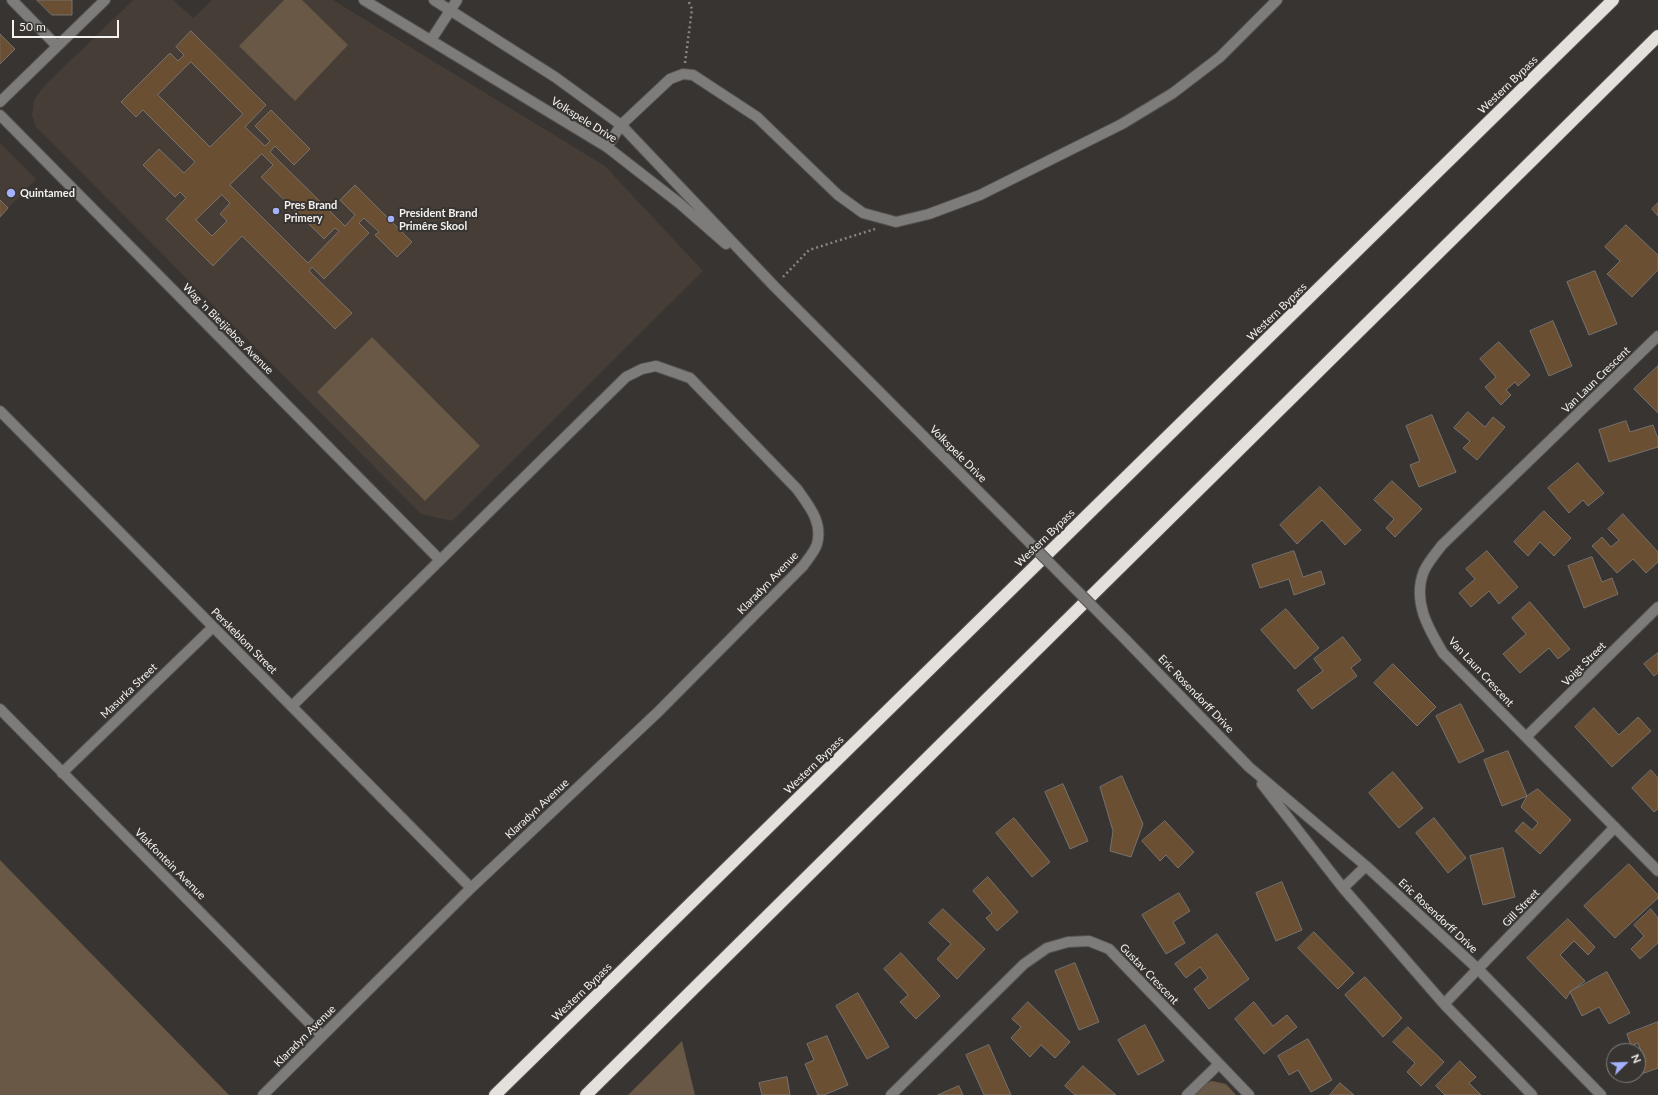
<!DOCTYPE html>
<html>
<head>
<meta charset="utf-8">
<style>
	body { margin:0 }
	#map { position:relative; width:1658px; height:1095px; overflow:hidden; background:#373431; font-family:Lato,sans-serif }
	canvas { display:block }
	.north { position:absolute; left:1606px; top:1043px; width:40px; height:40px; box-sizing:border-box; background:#373431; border:1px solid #83807d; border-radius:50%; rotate:67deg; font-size:11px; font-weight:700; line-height:16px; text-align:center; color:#f4f2f0 }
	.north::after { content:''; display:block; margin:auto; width:14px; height:18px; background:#a4b1fc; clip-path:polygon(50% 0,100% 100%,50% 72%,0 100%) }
	.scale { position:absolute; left:12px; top:20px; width:107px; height:18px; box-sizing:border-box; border:2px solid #f4f2f0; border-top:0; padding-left:5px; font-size:12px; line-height:14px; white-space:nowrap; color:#f4f2f0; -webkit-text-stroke:3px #373431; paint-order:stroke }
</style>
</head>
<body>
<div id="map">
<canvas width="1658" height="1095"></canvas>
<div class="north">N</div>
<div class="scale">50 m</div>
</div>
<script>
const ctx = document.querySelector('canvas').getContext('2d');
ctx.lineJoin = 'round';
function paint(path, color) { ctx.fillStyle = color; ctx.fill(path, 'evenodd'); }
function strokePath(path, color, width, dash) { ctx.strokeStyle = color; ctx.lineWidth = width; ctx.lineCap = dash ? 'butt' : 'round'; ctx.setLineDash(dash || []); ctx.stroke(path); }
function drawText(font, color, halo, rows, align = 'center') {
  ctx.font = font + ' Lato,sans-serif'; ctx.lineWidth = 4; ctx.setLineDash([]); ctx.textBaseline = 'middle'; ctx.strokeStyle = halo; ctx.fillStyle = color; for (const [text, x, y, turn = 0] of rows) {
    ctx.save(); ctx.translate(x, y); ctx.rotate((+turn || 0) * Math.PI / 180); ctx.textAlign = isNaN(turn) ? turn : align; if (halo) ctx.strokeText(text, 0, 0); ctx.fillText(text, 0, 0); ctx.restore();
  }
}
paint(new Path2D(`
	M133,0H173L193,18L212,0H333L605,166L703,271L452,521L421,514L36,127L32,116L34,100L44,86Z
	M0,143L36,179L0,217Z`), '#453d36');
paint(new Path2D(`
	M284,0H302L348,45L295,101L239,46Z
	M372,337L480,446L425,501L317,392Z
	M0,860L229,1095H0Z
	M682,1041L695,1095H628Z
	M1212,1081L1226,1084L1236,1095H1189L1197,1087Z`), '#695846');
const building = new Path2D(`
	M37,0H72V15H52Z
	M191,31L266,105L245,127L265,146L270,141L255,126L271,110L310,149L294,165L275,146L270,152L345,226L355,215L340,200L355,185L412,242L397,257L375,235L379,232L364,218L359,223L369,233L324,279L312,267L309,271L352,313L335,329L242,236L213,266L166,219L186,198L180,192L175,197L143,165L159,149L184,173L195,162L143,110L136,117L121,102L170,53L178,61L184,55L176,47ZM191,62L243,114L210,147L158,95ZM262,154L273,165L261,177L324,239L335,228L339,231L308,263L230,185ZM222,195L230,203L220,214L227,221L212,236L196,220Z
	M0,34L15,49L0,64Z
	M0,200L8,208L0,217Z
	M1658,203V216L1652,209Z
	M1626,225L1658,255V270L1632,297L1607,274L1620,261L1605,247Z
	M1595,271L1617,324L1589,335L1567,282Z
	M1553,321L1572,366L1549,376L1530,331Z
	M1499,342L1530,375L1518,386L1515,382L1506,390L1511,395L1501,405L1485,387L1496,377L1480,359Z
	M1658,366V413L1634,389Z
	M1468,412L1485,427L1493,417L1505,427L1477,460L1463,448L1470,441L1454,428Z
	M1432,415L1456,472L1419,487L1410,465L1420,461L1406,426Z
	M1626,421L1630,432L1653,425L1658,439V447L1609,462L1599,430Z
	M1578,463L1604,493L1588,506L1583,500L1569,513L1548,488Z
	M1392,481L1422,509L1395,537L1386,528L1394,519L1374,500Z
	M1320,487L1361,530L1345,545L1322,520L1297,544L1280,525Z
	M1544,511L1571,538L1554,556L1540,542L1528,556L1514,542Z
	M1623,514L1658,552V562L1646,573L1633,559L1617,573L1592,546L1602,537L1611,547L1619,540L1608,529Z
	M1294,551L1303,577L1321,571L1325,584L1294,595L1289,579L1260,588L1252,565Z
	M1487,551L1518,587L1499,604L1489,591L1471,607L1459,593L1475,579L1466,569Z
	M1592,557L1602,582L1612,578L1618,594L1584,608L1568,566Z
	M1530,602L1570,649L1558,659L1549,648L1520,673L1503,654L1526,634L1512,618Z
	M1286,609L1319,648L1295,669L1261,630Z
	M1343,637L1361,660L1351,668L1357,676L1312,709L1297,690L1323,671L1314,659Z
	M1658,653V673L1654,676L1644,664Z
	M1393,664L1436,707L1417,726L1374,683Z
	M1461,704L1484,751L1459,763L1436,716Z
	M1594,708L1619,735L1638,717L1651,731L1612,767L1575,727Z
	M1508,751L1527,796L1502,806L1484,760Z
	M1651,770L1658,778V809L1654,812L1632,788Z
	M1393,772L1423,808L1399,828L1369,793Z
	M1122,776L1143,824L1131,857L1110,851L1113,831L1100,787Z
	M1063,784L1088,841L1070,849L1045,792Z
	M1538,789L1571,820L1540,854L1515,831L1523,822L1532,830L1538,823L1521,807L1527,796Z
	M1014,818L1050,862L1032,877L996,833Z
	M1434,818L1466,858L1448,873L1416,833Z
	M1165,821L1194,852L1178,868L1166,855L1160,861L1142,841Z
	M1503,848L1515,897L1483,905L1470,856Z
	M1629,864L1658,895V898L1615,938L1584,906Z
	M988,877L1018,912L997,931L986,918L992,913L973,891Z
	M1282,882L1302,930L1276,941L1256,893Z
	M1179,893L1190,911L1173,922L1185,943L1166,954L1142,915Z
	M943,909L985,949L957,979L937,959L951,944L929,923Z
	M1651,909L1658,918V943L1640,959L1631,949L1644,936L1634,925Z
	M1568,919L1595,947L1588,955L1574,941L1560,955L1585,981L1570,992L1566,999L1527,958Z
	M1314,932L1354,973L1338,989L1298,948Z
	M1217,934L1249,979L1209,1009L1194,989L1208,978L1200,967L1186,978L1175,964Z
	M901,953L940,996L916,1019L900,1002L908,995L884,969Z
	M1075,963L1099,1022L1079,1030L1055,971Z
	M1607,972L1630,1013L1609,1024L1599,1007L1582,1016L1570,992Z
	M1365,977L1402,1018L1383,1037L1345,995Z
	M858,993L889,1047L867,1059L836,1006Z
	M1028,1002L1070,1042L1055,1058L1041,1045L1030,1057L1011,1038L1021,1027L1012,1019Z
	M1254,1002L1273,1026L1287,1015L1297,1027L1264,1054L1235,1019Z
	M1658,1022V1068L1636,1076L1638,1075V1055L1642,1054L1638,1043L1631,1046L1627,1034Z
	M1145,1025L1164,1061L1138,1075L1118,1040Z
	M1408,1027L1444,1062L1421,1086L1407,1072L1415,1063L1393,1042Z
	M827,1036L848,1085L824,1095H818L805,1064L814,1060L807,1044Z
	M1308,1039L1332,1080L1311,1092L1298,1070L1289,1075L1278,1056Z
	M989,1045L1011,1095H984L966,1055Z
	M1460,1061L1476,1077L1469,1083L1481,1095H1445L1436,1086Z
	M1083,1066L1116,1095H1075L1065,1086Z
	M787,1077L790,1095H762L759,1083Z
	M1340,1083L1354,1095H1330Z
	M959,1086L963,1095H938Z`);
paint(building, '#6b4f33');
strokePath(building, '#76726f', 1);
const minor = new Path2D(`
	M12,0L57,46
	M364,0L607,147L679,203L726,244
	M434,0L555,77L621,125L774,286L1012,525
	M431,40L457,0
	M0,102L105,0
	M0,115L440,560
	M607,147L621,125L670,79L683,74L693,75L757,117L838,195L863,213L896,222L929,214L980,195L1122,124L1173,93L1220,57L1277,0
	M1658,336L1442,545C1436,553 1428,562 1424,571C1412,601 1428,628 1443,653L1658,871
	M0,411L471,888
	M1125,639L1249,767L1366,866L1479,970L1601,1095
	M0,709L322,1036
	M1526,737L1658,607
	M62,773L213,627
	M1262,784L1343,888L1444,1004L1532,1095
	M1343,888L1366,866
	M1444,1004L1615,827
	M263,1095L471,888L658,712L803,566C808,559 815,551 817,544C823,522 809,506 797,489L690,378L656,366L642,369L626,377L292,706
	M891,1095L1024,964L1047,948L1068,942L1089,941L1109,949L1249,1095
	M1187,1095L1219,1064`);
const highway = new Path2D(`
	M495,1095L1613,0
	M586,1095L1658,36`);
strokePath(minor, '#555250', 12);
strokePath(highway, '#555250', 14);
strokePath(new Path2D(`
	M685,63L692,9L688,0
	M783,277L809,250L875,229`), '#888683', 2.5, [2, 3]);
strokePath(minor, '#7e7c7b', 10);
strokePath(highway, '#e4e0dc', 12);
const minorBridge = new Path2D(`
	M1012,525L1125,639`);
strokePath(minorBridge, '#555250', 12, []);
strokePath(minorBridge, '#7e7c7b', 10);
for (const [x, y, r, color] of [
	[11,193,5,"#a4b1fc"],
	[276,211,4,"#a4b1fc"],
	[391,219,4,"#a4b1fc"]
]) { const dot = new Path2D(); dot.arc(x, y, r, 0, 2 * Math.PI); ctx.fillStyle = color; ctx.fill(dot); strokePath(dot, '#373431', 1.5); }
drawText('11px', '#f4f2f0', '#373431', [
	["Western Bypass",1508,85,-44],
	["Volkspele Drive",584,120,32],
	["Western Bypass",1277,312,-44],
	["Wag 'n Bietjiebos Avenue",228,329,45],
	["Van Laun Crescent",1596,380,-44],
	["Volkspele Drive",958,454,45],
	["Western Bypass",1045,538,-44],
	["Klaradyn Avenue",768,583,-46],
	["Perskeblom Street",244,641,45],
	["Voigt Street",1584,664,-45],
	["Van Laun Crescent",1481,672,47],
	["Masurka Street",129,691,-44],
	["Eric Rosendorff Drive",1196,694,46],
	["Western Bypass",814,765,-44],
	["Klaradyn Avenue",537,809,-43],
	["Vlakfontein Avenue",170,864,45],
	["Gill Street",1521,908,-46],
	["Eric Rosendorff Drive",1438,916,43],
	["Gustav Crescent",1149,974,46],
	["Western Bypass",582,992,-44],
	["Klaradyn Avenue",305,1036,-45]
]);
drawText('bold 11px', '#f4f2f0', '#373431', [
	["Quintamed",20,193],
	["Pres Brand",284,205],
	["Primery",284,218],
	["President Brand",399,213],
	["Primêre Skool",399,226]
], 'left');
</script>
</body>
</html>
